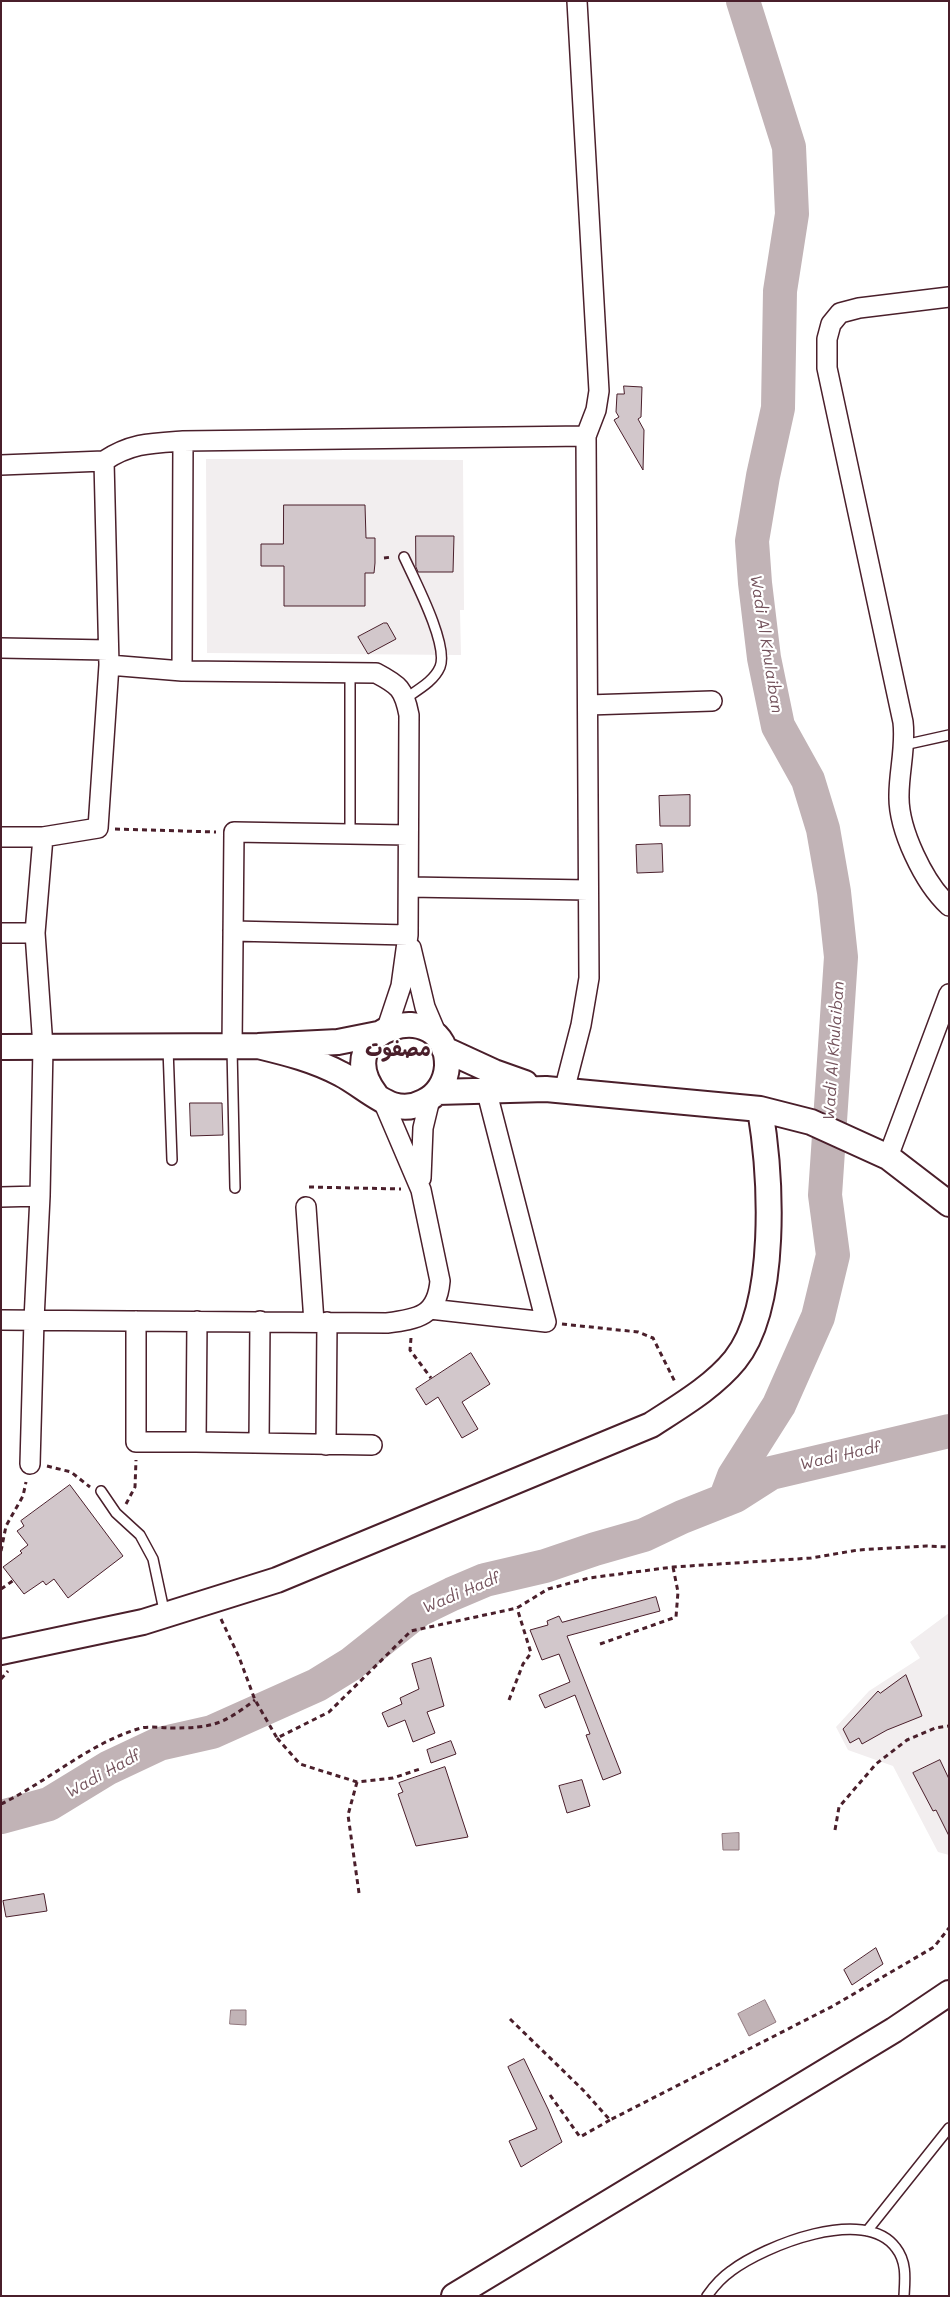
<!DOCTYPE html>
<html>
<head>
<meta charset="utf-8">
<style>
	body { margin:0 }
	#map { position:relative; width:950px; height:2297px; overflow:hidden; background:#fff; font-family:Mali,sans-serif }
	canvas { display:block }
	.frame { position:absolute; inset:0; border:2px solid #4a1f2b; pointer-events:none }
</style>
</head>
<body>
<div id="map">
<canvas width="950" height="2297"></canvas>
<div class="frame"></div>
</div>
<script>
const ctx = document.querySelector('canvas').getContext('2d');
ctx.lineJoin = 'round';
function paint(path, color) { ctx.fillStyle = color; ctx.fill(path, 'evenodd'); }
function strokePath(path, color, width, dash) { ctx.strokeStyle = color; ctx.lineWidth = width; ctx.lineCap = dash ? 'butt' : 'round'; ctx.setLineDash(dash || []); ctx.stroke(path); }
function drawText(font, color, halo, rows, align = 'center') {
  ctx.font = font + ' Mali,"Playpen Sans Arabic",sans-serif'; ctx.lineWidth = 4.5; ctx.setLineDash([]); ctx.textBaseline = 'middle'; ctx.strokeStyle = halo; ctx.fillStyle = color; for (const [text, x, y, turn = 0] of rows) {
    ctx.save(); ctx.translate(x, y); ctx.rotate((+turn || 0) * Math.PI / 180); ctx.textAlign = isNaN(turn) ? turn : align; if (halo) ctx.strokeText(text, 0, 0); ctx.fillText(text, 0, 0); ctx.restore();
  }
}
paint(new Path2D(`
	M206,459L463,460L464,610H460L461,655L207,653Z
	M949,1613V1855L938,1852L893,1766L848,1750L836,1727L869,1691L920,1658L910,1642Z`), '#f2eeef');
const water = new Path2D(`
	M739,1833V1850H723L722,1834Z
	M765,2000L776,2022L749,2036L738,2014Z
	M231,2010H246V2025L230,2024Z`);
paint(water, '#c1b3b6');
strokePath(water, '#91787e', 1);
strokePath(new Path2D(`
	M725,1500L734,1476L779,1405L818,1317L833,1255L825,1195L841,957L834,892L823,829L808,780L778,726L764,658L755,583L752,541L763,476L778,408L780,291L792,214L789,147L743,1
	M1,1817L49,1804L108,1768L159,1744L212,1732L317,1685L351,1664L419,1610L452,1594L485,1580L545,1566L595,1549L644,1535L682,1517L735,1496L771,1473L949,1431`), '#c1b3b6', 34);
const building = new Path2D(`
	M624,386L642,387L641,417L638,419L644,430L643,470L614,420L619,417L616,412L617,394H624Z
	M284,505H365L366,538H375V563L374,573H365V606H284V566H261V544H283Z
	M416,536H454L453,572H418L416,567Z
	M384,623H387L396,639L368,654L358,637Z
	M690,795V826H660L659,796Z
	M662,844L663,872L637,873L636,845Z
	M190,1103H222L223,1135L191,1136Z
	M471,1353L490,1384L462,1402L478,1429L462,1438L438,1397L426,1405L416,1389Z
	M70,1485L123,1556L68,1598L54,1579L46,1585L43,1581L24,1594L3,1567L22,1553L20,1551L28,1545L17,1531L24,1526L21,1521Z
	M656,1597L660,1611L567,1636L621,1773L603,1780L586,1735L590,1734L575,1695L545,1708L539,1695L570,1682L559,1654L542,1660L530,1630L548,1625L547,1621L559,1616L562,1622Z
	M431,1658L444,1706L427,1712L435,1733L413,1742L405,1720L388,1727L382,1713L402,1704L400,1698L419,1689L412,1664Z
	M906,1675L922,1716L887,1730L862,1744L859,1738L850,1743L843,1729L878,1691L880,1693Z
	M451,1741L456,1754L431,1763L427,1750Z
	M940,1760L949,1779V1836L936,1810L933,1811L913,1773Z
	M445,1767L468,1837L416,1846L398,1794L403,1792L399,1783Z
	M582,1780L590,1806L567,1813L559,1786Z
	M44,1894L47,1911L6,1917L3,1901Z
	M876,1948L883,1964L852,1985L844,1970Z
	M524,2059L548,2109L562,2142L521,2167L509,2141L537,2129L508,2067Z`);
paint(building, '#d2c7cb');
strokePath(building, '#4a1f2b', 1);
const service = new Path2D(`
	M404,557C414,579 449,645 440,667C434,681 419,689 406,698
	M350,673V833
	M904,745L949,735
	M168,1048L172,1160
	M232,1048L235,1188
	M101,1491L116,1513L140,1535L153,1559L165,1615
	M867,2231L949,2128
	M707,2296C714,2286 721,2278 731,2271C764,2246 865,2205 896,2248C907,2262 905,2279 904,2296`);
const minor = new Path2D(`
	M949,297L859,308L840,313L831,324L827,339V368L903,722C906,747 899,771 899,795C898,829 924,883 949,906
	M183,441L182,671L376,673C399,685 404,689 409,715L408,935L401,986L387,1028
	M1,465L104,461C131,443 152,443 183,441L586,436
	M1,648L108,650
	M109,665L182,671
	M588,705L712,701
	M1,837H43L98,828L109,665L104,461
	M409,887L588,890
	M233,931L408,935
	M1,933H35
	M411,948L425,1007L439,1040
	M232,1047L234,832L408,835
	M564,1091L581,1025L589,978L586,436L596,410L599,391L577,1
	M888,1157L949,994
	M421,1178L423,1128L430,1099
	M1,1197L40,1196
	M306,1207L314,1322
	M430,1309L546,1322L486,1089
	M1,1320L387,1323C418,1319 437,1316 440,1281L421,1190L383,1101
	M136,1321V1442H196
	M197,1321L196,1442L372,1445
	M259,1443L260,1321
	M326,1445L327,1322
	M30,1464L34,1320L40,1196L43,1047L35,933L43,837`);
const tertiary = new Path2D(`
	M258,1046C287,1053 315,1060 341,1074C357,1082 377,1100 393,1105C403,1108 414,1107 423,1102C437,1096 446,1082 447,1066C448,992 324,1028 376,1095
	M1,1047L258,1046L338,1042L378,1034
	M444,1049L494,1072L525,1083
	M437,1092L546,1089L760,1109L811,1122L888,1157L949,1204
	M1,1652L143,1622L277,1580L651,1425C680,1406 713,1387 735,1360C779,1305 771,1175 760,1109
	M454,2296L894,2030L949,1993`);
strokePath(service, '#4a1f2b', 12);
strokePath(minor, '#4a1f2b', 22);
strokePath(tertiary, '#4a1f2b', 28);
strokePath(new Path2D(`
	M384,558L392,557
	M115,829L216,832
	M309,1187L401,1189
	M562,1324L638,1332L653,1338L676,1384
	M411,1338L410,1350L431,1378
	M47,1466L71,1472L90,1487
	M126,1504L135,1487L136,1460
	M1,1551L6,1526L23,1496L26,1482
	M1,1589L14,1580
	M221,1619L239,1657L255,1700L277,1738L329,1712L411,1631L517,1608L548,1589L589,1578L673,1567L811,1558L858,1550L926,1546L949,1547
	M600,1644L676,1617L678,1592L673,1567
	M1,1679L8,1671
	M509,1700L523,1664L531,1653L517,1608
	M277,1738L300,1764L357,1782L393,1778L420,1769
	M357,1782L348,1815L359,1893
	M1,1804C49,1781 89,1743 141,1728C150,1726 162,1728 171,1728C212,1728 222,1725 255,1700
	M835,1830L839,1807L876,1764L907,1740L935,1728L949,1726
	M510,2019L583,2090L610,2120L833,2006L934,1947L949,1928
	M550,2095L580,2137L610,2120`), '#4a1f2b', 3, [5, 4]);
strokePath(service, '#fff', 9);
strokePath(minor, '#fff', 19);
strokePath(tertiary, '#fff', 24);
drawText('italic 16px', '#74535c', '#fff', [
	["Wadi Al Khulaiban",766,644,81],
	["Wadi Al Khulaiban",834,1051,-86],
	["Wadi Hadf",840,1456,-13],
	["Wadi Hadf",461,1593,-23],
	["Wadi Hadf",103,1774,-29]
]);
drawText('bold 20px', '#4a1f2b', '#fff', [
	["مصفوت",398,1050]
]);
</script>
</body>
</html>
